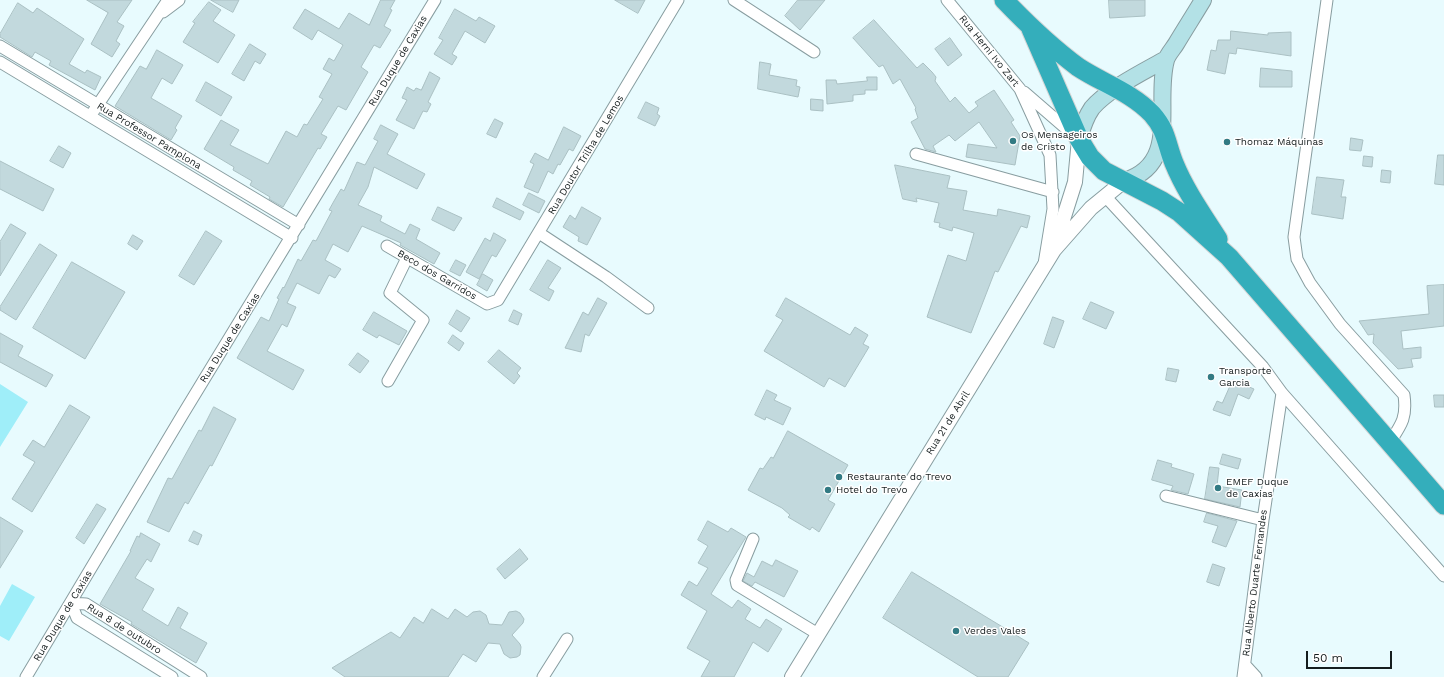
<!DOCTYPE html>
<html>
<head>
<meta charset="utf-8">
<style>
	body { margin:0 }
	#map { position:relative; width:1444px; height:677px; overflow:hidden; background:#e8fbfe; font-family:"Work Sans",sans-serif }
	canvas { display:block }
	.scale { position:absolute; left:1306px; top:651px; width:86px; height:18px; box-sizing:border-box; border:2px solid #151d1e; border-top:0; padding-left:5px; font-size:12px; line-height:14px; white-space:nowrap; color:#151d1e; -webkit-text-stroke:3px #fff; paint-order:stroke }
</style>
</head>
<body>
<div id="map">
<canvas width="1444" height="677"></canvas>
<div class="scale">50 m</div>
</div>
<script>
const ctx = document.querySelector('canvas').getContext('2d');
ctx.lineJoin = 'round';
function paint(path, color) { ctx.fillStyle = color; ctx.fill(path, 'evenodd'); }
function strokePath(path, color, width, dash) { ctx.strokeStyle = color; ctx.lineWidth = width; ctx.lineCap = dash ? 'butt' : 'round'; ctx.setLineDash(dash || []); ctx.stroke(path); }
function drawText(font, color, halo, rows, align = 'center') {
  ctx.font = font + ' "Work Sans",sans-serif'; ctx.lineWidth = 3; ctx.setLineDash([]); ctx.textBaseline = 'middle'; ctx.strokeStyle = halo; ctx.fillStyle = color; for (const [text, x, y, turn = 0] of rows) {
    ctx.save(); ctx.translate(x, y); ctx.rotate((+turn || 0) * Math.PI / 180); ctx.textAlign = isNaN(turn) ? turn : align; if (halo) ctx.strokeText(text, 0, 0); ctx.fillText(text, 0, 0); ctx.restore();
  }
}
paint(new Path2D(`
	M0,384L28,402L0,447Z
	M12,584L35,597L9,641L0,636V606Z`), '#9feef9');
const building = new Path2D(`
	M87,0H132L117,22L124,26L116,41L120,44L112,57L91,44L108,13Z
	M211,0H239L233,12Z
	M381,0H395L390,9L392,10L384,26L391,30L380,48L374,45L361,67L368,72L346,110L338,106L321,134L327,137L320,149L318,148L283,207L269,199L270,197L250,185L252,181L233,170L234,167L204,149L221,120L239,130L230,145L268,164L286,131L297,137L304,124L307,125L323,99L319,97L332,74L323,69L329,58L334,61L343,45L318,30L312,40L293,28L305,9L339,29L349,13L369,25Z
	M615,0H645L638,13Z
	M798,0H825L800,30L785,16Z
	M1109,0H1145V16L1110,18Z
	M209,2L221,10L213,21L235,35L218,63L183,42L195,23L193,22Z
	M18,3L33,13L37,8L84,39L69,64L85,73L87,70L101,77L95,90L49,65L51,61L35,52L32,57L0,37V34Z
	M455,9L476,21L479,17L495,26L485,43L465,31L452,54L457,57L452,65L434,54L443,40L439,38Z
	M874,20L917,68L923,63L932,72L936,77L935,81L950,102L955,97L969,113L978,106L975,102L994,90L1014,120L1011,122L1020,136L1015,165L966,157L968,144L997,148L979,122L955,141L949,135L933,146L936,152L925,149L911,122L918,118L915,109L916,108L900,79L893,84L883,65L879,67L853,38Z
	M1231,31L1268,35V33L1291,32V56L1237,48L1236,54L1229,53L1225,74L1207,70L1211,50L1216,51L1218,40H1230Z
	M950,38L962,55L948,66L935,49Z
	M250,44L266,54L260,64L255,61L244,81L232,74Z
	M157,50L183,65L172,84L162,78L151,98L182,116L175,128L177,130L171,140L115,106L140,66L146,69Z
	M760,62L771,64L769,75L797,80L796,86L800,87L798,97L758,89Z
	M1261,68L1292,71V87H1260Z
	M430,72L440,78L428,102L431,104L427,112L423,111L414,129L396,120L407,100L402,98L407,87L414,91L416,88L421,90Z
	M867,77H877V90H865V94L853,95V101L827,104L826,80H836L837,84L867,81Z
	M206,82L232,97L221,116L196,101Z
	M811,99L823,100V111L811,110Z
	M646,102L659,108L657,114L660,116L655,126L638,118Z
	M495,119L503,123L496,138L487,134Z
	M381,125L398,134L387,154L425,174L417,189L374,167L368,187L358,205L382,216L380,221L405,234L410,224L420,229L416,239L440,253L434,264L400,245L401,243L362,226L348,252L333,244L325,260L341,269L335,278L329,275L319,294L297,283L287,303L296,307L287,327L282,324L267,351L304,370L293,390L237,358L261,317L269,321L279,299L277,298L283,287L284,288L298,259L301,261L313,240L316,241L332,211L329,210L334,201L341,189L344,191L357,162L365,165L378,141L374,139Z
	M564,127L581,136L573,151L569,149L560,165L558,164L553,174L548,171L538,193L524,187L534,164L530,162L535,153L548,160Z
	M1351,138L1363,140L1361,151L1350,150Z
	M59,146L71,153L63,168L50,161Z
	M1438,155H1444V185L1435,184Z
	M1364,156L1373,157L1372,167L1363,166Z
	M0,161L54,189L43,211L0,189Z
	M895,165L950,176L947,188L967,191L963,210L997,216L998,209L1030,216L1027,228L1021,226L998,272L995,271L971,333L927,317L948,255L966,261L974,233L953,227L952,231L939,227L940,223L934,222L939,203L916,198L917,202L903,199Z
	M1382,170L1391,171L1390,183L1381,182Z
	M1317,177L1344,180L1341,197H1346L1343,219L1312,214Z
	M529,193L545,201L539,213L523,205Z
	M497,198L524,212L520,220L493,207Z
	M438,207L462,218L454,231L432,220Z
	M582,207L601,218L587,245L578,241L579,237L563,227L570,215L575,219Z
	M11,224L26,233L0,276V242Z
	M206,231L222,241L194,285L179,276Z
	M494,233L506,240L496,257L492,255L479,279L466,272L485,238L490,241Z
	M133,235L143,241L137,250L128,244Z
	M40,244L57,255L16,320L0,310V307Z
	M456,260L466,265L460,276L450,271Z
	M548,260L561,268L548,288L554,291L549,301L530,290Z
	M72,262L125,292L85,359L33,328Z
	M483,274L493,280L487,291L477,285Z
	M1444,285V326L1401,331L1403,349L1421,347V358L1411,359L1413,367L1398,369L1373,343L1374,334L1368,335L1359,321L1429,314L1427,286Z
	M598,298L607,303L589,336L585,334L581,352L565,348L583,312L588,315Z
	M786,298L850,335L855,327L868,335L863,344L869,347L845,387L829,378L824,387L764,351L783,320L776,316Z
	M1091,302L1114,312L1106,329L1083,319Z
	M457,310L470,318L461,332L449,324Z
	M514,310L522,314L518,325L509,321Z
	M374,312L407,331L399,345L379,335L377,338L363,330Z
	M1053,317L1064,321L1054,348L1044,344Z
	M0,333L23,346L18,356L53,375L46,387L0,362Z
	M453,335L464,343L459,351L448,343Z
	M499,350L521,368L517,373L520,376L514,384L488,362Z
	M358,353L369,361L360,373L349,365Z
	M1168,368L1179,370L1176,382L1166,380Z
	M1233,380L1254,389L1249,399L1238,394L1230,416L1213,410L1217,401L1222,403Z
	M767,390L777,395L774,400L791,408L783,425L766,417L765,420L755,415Z
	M1434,395H1444V407H1435Z
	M70,405L90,417L32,512L12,499L35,462L23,455L33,440L44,447Z
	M214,407L236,419L212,466L210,465L188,504L185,502L169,532L147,522L168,478L172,479L199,430L201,431Z
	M788,431L848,465L828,500L835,504L819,532L812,527L810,530L788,517L790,515L782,508L748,490L760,468L763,469L771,457L773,458Z
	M1223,454L1241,459L1238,469L1220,464Z
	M1158,460L1172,464L1171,467L1194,474L1188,494L1171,490L1173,486L1152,480Z
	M1210,467L1219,468L1217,486L1242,490L1240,507L1205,499Z
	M97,504L106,509L84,544L76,538Z
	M1207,513L1237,521L1226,547L1212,542L1218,526L1204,522Z
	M0,517L23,531L0,568Z
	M708,521L728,532L731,528L746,537L711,594L732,608L738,600L751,609L745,619L760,628L766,619L782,629L768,652L753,642L734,677H701L710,661L687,648L707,611L681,595L689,581L697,586L708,568L698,563L708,546L698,540Z
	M194,531L202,535L198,545L189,541Z
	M141,533L160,544L151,562L147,559L135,578L154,589L142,610L168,626L178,607L188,613L180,628L207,643L196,663L131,624L132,622L100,604L131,551H130L137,536L139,537Z
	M520,549L528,559L505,579L497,569Z
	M776,560L798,571L784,597L755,582L752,586L743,581L747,573L754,577L762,561L772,566Z
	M1213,564L1225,568L1219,586L1207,582Z
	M912,572L1029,643L1008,677H978L883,618Z
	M432,609L448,619L455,609L467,617L473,612L480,611L486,615L489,624L502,625L509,612L516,611L520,613L524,619L523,623L512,635L520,644L521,647L520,655L517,657L510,658L504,654L500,644L488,643L476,662L463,654L448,677H345L332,668L391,632L400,638L414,617L423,623Z`);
paint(building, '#c2d9dd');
strokePath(building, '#aac0c3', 1);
const minor = new Path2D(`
	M734,0L814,52
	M947,0L1020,89L1050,155L1053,209L1044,264
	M1327,0L1294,237L1297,259L1310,283L1340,324L1404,395C1407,417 1402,424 1390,442
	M163,12L179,0
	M0,46L299,225
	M0,62L292,238
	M1024,92L1076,137
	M93,112L168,0
	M916,154L1053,192
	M1105,196L1263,367L1282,393L1444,576
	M539,233L606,277L648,308
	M387,246L487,304L498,300L678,0
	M388,381L423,320L390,293L407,258
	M1166,496L1263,520
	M753,539L736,580L737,585L818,634
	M1245,665L1256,677
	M26,677L183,414L435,0
	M172,677L77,618L71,603L86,604L201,677
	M543,677L567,639
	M1243,677L1263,520L1282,393`);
const tertiary = new Path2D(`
	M1055,245L1075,182L1079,139
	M792,677L1054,250L1091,208L1124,181`);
const secondary = new Path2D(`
	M1079,139C1082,128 1085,118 1092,108C1108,89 1145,71 1166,59
	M1124,181C1181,164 1154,103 1166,60C1168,54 1173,49 1176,44C1185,29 1194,15 1203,0`);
const trunk = new Path2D(`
	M1004,0C1027,24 1051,47 1078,67C1102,83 1131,92 1152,114C1167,131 1166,143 1174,163C1185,190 1202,214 1218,239
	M1031,29L1079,139L1090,157L1104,171L1162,201L1179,212L1229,257L1444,505`);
strokePath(minor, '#889da0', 13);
strokePath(tertiary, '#889da0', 16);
strokePath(secondary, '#889da0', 18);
strokePath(trunk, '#d5d6d6', 21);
strokePath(minor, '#fff', 11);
strokePath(tertiary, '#fff', 14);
strokePath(secondary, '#b3e1e6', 16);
strokePath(trunk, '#34aebb', 19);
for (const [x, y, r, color] of [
	[1013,141,4,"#327a83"],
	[1227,142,4,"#327a83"],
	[1211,377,4,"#327a83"],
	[839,477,4,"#327a83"],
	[1218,488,4,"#327a83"],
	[828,490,4,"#327a83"],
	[956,631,4,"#327a83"]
]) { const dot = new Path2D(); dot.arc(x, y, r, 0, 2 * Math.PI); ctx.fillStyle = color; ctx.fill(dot); strokePath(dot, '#fff', 1.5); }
drawText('10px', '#151d1e', '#fff', [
	["Rua Herni Ivo Zart",989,51,51],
	["Rua Duque de Caxias",398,61,-59],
	["Rua Professor Pamplona",149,136,31],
	["Rua Doutor Trilha de Lemos",586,155,-59],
	["Beco dos Garridos",437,275,30],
	["Rua Duque de Caxias",230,338,-58],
	["Rua 21 de Abril",948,423,-58],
	["Rua Alberto Duarte Fernandes",1255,583,-83],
	["Rua Duque de Caxias",63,616,-59],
	["Rua 8 de outubro",124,629,32]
]);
drawText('10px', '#151d1e', '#fff', [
	["Os Mensageiros",1021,135],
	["de Cristo",1021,147],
	["Thomaz Máquinas",1235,142],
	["Transporte",1219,371],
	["Garcia",1219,383],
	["Restaurante do Trevo",847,477],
	["EMEF Duque",1226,482],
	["de Caxias",1226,494],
	["Hotel do Trevo",836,490],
	["Verdes Vales",964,631]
], 'left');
</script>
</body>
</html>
